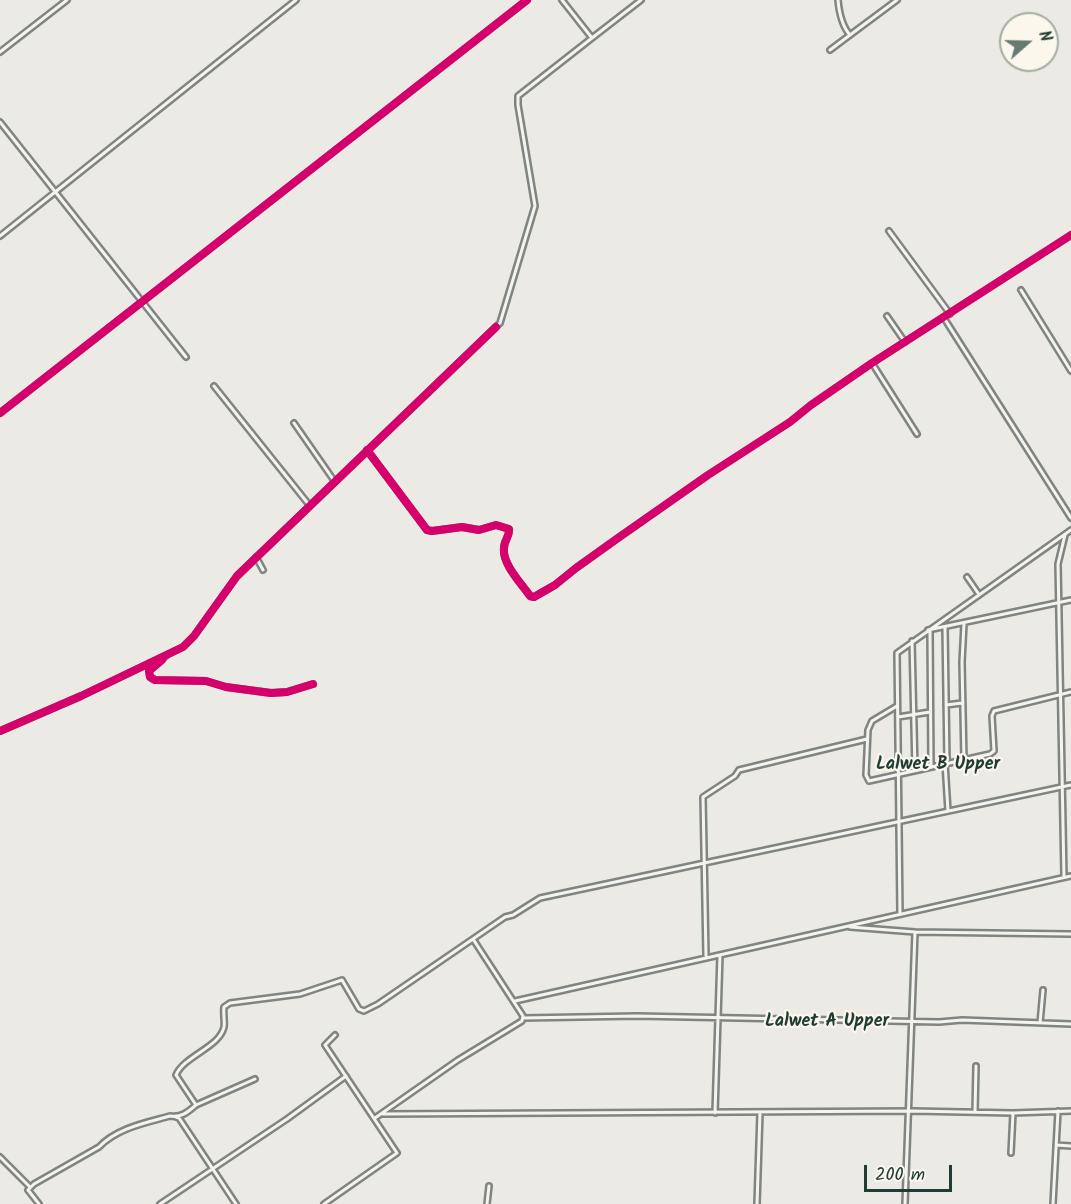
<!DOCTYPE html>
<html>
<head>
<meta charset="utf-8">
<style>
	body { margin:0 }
	#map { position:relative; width:1071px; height:1204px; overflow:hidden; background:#ebeae4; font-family:Kalam,sans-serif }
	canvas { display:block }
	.north { position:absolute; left:999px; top:12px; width:60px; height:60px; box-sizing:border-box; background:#fbf7ec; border:2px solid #a3ada2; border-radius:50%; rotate:70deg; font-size:16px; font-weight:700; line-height:24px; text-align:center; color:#1f3d34 }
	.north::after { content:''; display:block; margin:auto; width:21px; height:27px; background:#667a72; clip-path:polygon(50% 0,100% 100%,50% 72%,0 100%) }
	.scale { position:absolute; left:864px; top:1165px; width:88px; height:27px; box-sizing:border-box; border:3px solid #1f3d34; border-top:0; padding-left:8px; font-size:18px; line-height:21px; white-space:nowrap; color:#1f3d34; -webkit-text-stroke:4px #fbf7ec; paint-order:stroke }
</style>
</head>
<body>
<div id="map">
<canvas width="1071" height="1204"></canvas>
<div class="north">N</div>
<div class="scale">200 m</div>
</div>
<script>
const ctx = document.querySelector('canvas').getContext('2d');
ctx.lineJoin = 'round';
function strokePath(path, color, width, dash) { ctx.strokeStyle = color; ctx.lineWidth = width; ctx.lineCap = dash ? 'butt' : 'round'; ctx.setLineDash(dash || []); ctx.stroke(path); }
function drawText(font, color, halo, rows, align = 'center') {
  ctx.font = font + ' Kalam,sans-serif'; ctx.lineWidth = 4.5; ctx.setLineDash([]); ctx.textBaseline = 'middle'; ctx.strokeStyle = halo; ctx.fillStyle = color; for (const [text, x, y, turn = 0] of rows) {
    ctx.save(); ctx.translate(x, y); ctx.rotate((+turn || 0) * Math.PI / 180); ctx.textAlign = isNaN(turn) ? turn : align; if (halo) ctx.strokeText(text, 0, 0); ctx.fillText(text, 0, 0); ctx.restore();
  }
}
const minor = new Path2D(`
	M838,0C839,11 842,26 850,35L897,0
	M592,38L641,0
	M830,50L850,35
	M0,52L67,0
	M0,122L186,357
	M889,231L950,314
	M0,236L296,0
	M1021,290L1071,371
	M887,316L905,342
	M944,318L1071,518
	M872,363L917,434
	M214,386L310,506
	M0,413L527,0
	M294,423L335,482
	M367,450L427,530L432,531L462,527L479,530L496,525L509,529C510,536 504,540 504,548C502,564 521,583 530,596L534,597L555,585L576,568L618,538L708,475L790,422L811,405L872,363L1071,235
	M256,557L263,570
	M967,577L978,593
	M964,624L962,662L964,760
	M945,627L947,763
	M928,630L1071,600
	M930,630L931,766
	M912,641L915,770
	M167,655L149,671L150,677L155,680L206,681L226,687L271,693L287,692L313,684
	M946,705L962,703
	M897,706L872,721L868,730L866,775L869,781L990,754L994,751L992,716L994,711L1071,692
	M898,717L930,712
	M0,731L81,696L183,647L194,636L237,576L500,323L535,206L518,105V96L592,38L562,0
	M945,763L948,811
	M1064,877L1058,564L1065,535
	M900,914L897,653L1071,530
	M850,927L915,932L1071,934
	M706,956L703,797L735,776L739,770L867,739
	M515,1001L1071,876
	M523,1018L637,1016L939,1022L962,1020L1071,1024
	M1040,1023L1043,990
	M255,1079L196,1105L176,1075C184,1056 220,1047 224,1027C225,1021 223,1014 224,1007L230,1003L300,994L342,980L359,1009L364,1011L378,1004L505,917L513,915L540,898L1071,785
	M975,1112L976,1066
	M715,1113L720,955
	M383,1114L913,1111L1013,1113L1071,1111
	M176,1117L179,1118L236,1204
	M375,1118L458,1060L522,1021L523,1016L473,939
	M1056,1145L1071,1146
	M1011,1153L1013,1113
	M0,1157L30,1187
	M39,1204L28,1190L34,1184L99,1147C117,1128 145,1123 170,1116C181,1118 188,1112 196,1105
	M160,1204L287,1119L346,1076
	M324,1204L397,1153L325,1045L335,1035
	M487,1204L489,1186
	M757,1204L760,1113
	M905,1204L915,932
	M1053,1204L1058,1111`);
strokePath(minor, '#808581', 8);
strokePath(minor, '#f4f3ef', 3);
strokePath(new Path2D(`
	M0,413L527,0
	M367,450L427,530L432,531L462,527L479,530L496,525L509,529C510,536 504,540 504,548C502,564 521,583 530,596L534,597L555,585L576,568L618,538L708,475L790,422L811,405L872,363L1071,235
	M162,660L149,671L150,677L155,680L206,681L226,687L271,693L287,692L313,684
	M0,731L81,696L183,647L194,636L237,576L496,327`), '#d6006c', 8);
drawText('bold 18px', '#1f3d34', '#fbf7ec', [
	["Lalwet B Upper",938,766],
	["Lalwet A Upper",827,1023]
]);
</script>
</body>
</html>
